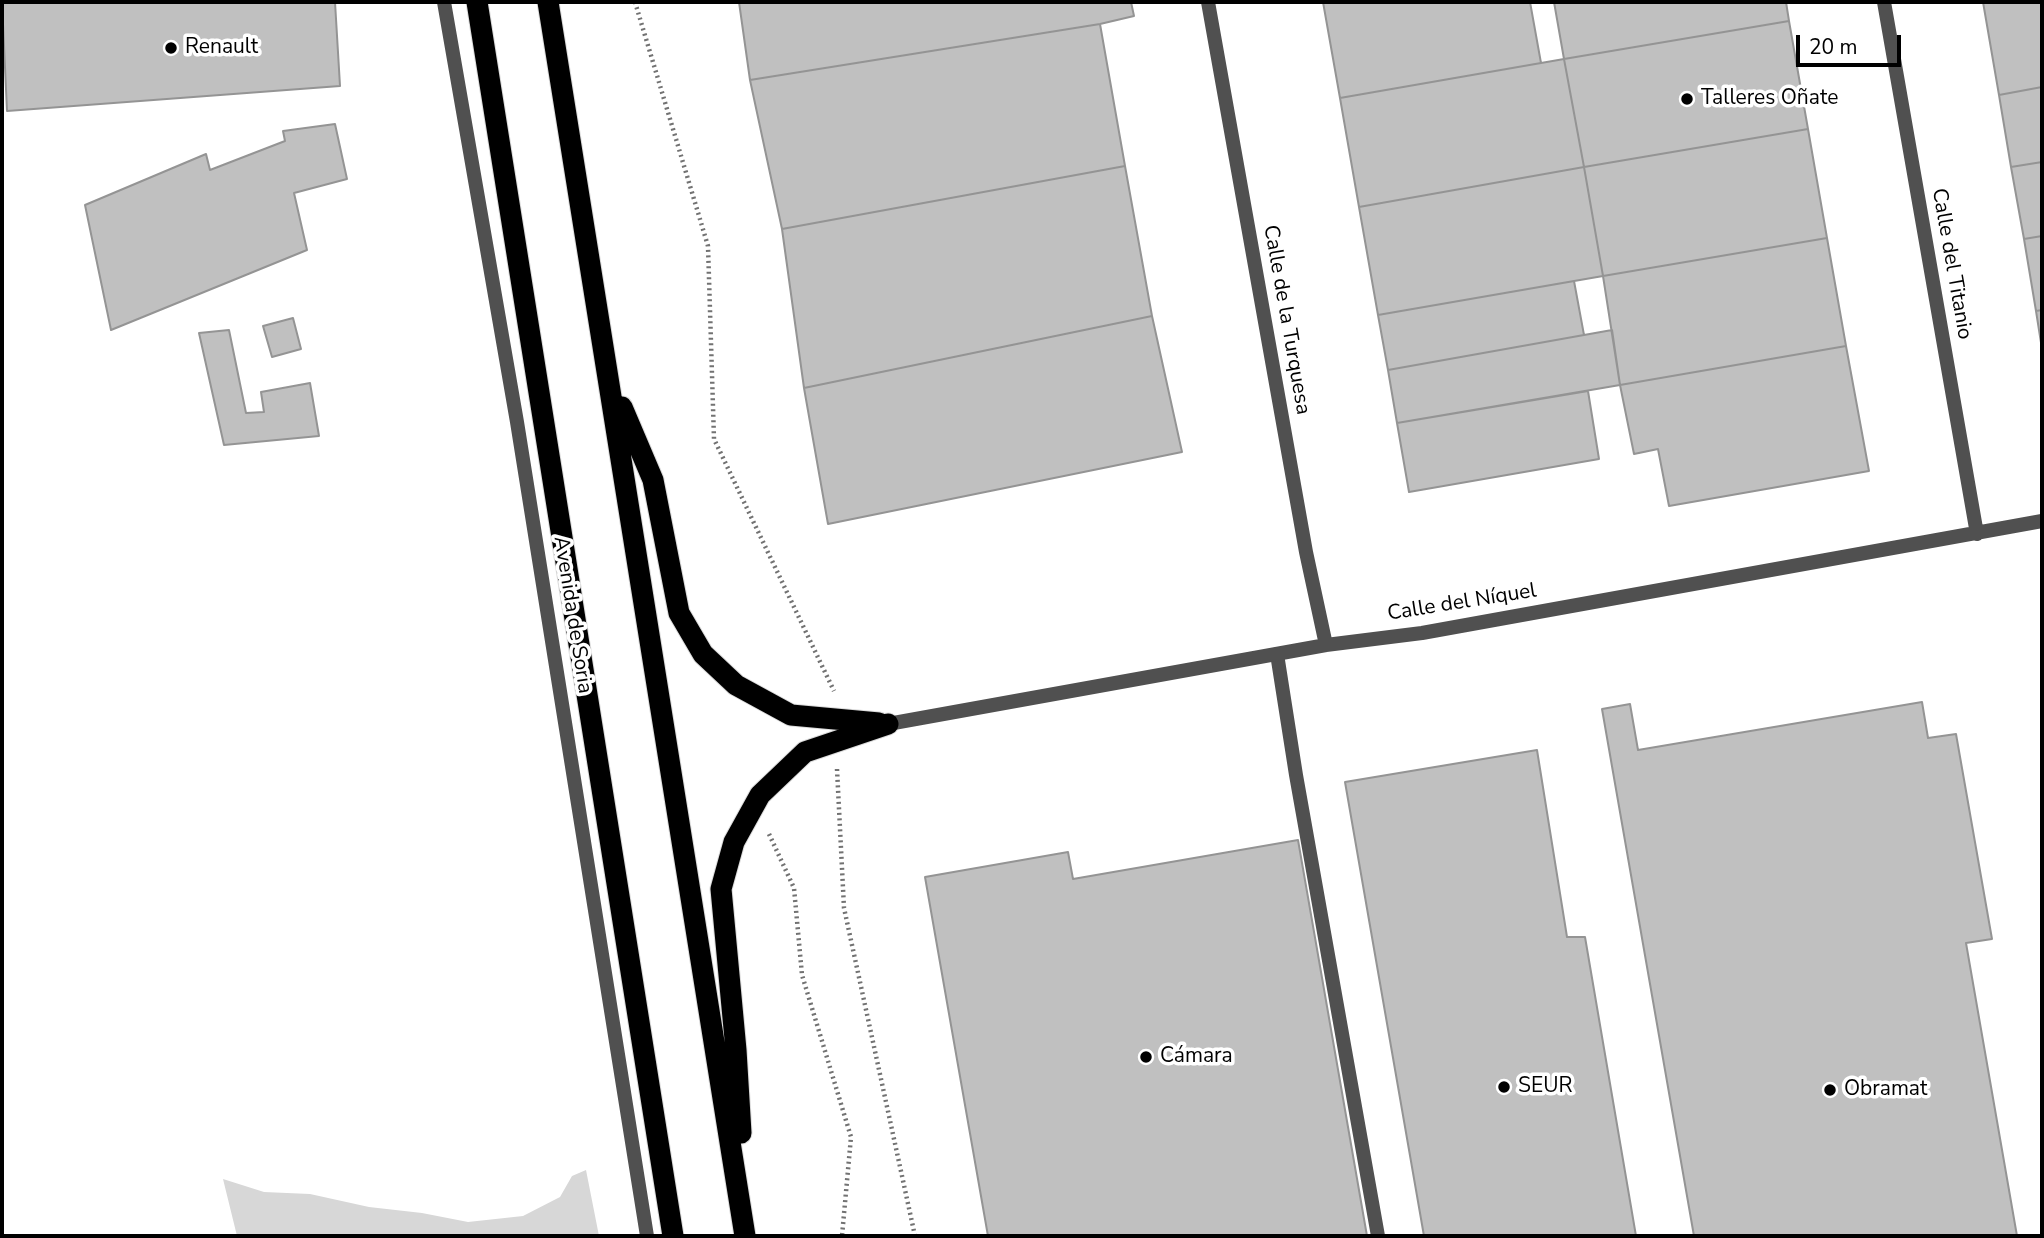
<!DOCTYPE html>
<html>
<head>
<meta charset="utf-8">
<style>
	body { margin:0 }
	#map { position:relative; width:2044px; height:1238px; overflow:hidden; background:#fff; font-family:"Nunito Sans",sans-serif }
	canvas { display:block }
	.frame { position:absolute; inset:0; border:4px solid #000; pointer-events:none }
	.scale { position:absolute; left:1796px; top:35px; width:105px; height:32px; box-sizing:border-box; border:4px solid #000; border-top:0; padding-left:9px; font-size:21px; line-height:24px; white-space:nowrap; color:#000; -webkit-text-stroke:5px #fff; paint-order:stroke }
</style>
</head>
<body>
<div id="map">
<canvas width="2044" height="1238"></canvas>
<div class="frame"></div>
<div class="scale">20 m</div>
</div>
<script>
const ctx = document.querySelector('canvas').getContext('2d');
ctx.lineJoin = 'round';
function paint(path, color) { ctx.fillStyle = color; ctx.fill(path, 'evenodd'); }
function strokePath(path, color, width, dash) { ctx.strokeStyle = color; ctx.lineWidth = width; ctx.lineCap = dash ? 'butt' : 'round'; ctx.setLineDash(dash || []); ctx.stroke(path); }
function drawText(font, color, halo, rows, align = 'center') {
  ctx.font = font + ' "Nunito Sans",sans-serif'; ctx.lineWidth = 7; ctx.setLineDash([]); ctx.textBaseline = 'middle'; ctx.strokeStyle = halo; ctx.fillStyle = color; for (const [text, x, y, turn = 0] of rows) {
    ctx.save(); ctx.translate(x, y); ctx.rotate((+turn || 0) * Math.PI / 180); ctx.textAlign = isNaN(turn) ? turn : align; if (halo) ctx.strokeText(text, 0, 0); ctx.fillText(text, 0, 0); ctx.restore();
  }
}
paint(new Path2D(`
	M586,1170L599,1236H237L223,1179L264,1192L310,1194L369,1207L422,1213L468,1222L523,1216L560,1197L572,1176Z`), '#d7d7d7');
const building = new Path2D(`
	M2,2H335L340,86L7,111Z
	M739,2H1131L1134,16L1100,24L750,80Z
	M1323,2H1530L1541,63L1340,98Z
	M1554,2H1786L1789,21L1564,59Z
	M1983,2H2042V87L1999,95Z
	M1789,21L1808,129L1584,167L1564,59Z
	M1100,24L1125,166L782,229L750,80Z
	M1564,59L1584,167L1359,207L1340,98Z
	M2042,87V162L2011,167L1999,95Z
	M335,124L347,179L294,193L307,250L111,330L85,205L206,154L210,170L285,141L283,131Z
	M1808,129L1827,238L1603,276L1584,167Z
	M2042,162V236L2024,239L2011,167Z
	M1125,166L1152,316L804,388L782,229Z
	M1584,167L1603,276L1378,315L1359,207Z
	M2042,236V310L2036,311L2024,239Z
	M1827,238L1846,346L1620,385L1603,276Z
	M1574,281L1584,335L1388,370L1378,315Z
	M2042,310V349L2036,311Z
	M1152,316L1182,452L828,524L804,388Z
	M293,318L301,349L272,357L263,326Z
	M229,330L246,413L264,412L261,392L310,383L319,436L224,445L199,333Z
	M1612,330L1620,385L1397,423L1388,370Z
	M1846,346L1869,471L1669,506L1658,449L1634,454L1620,385Z
	M1588,391L1599,459L1409,492L1397,423Z
	M1922,702L1928,738L1956,734L1992,939L1966,943L2017,1236H1694L1602,709L1630,704L1638,750Z
	M1537,750L1567,937H1585L1636,1236H1424L1345,782Z
	M1298,840L1367,1236H988L925,877L1068,852L1073,879Z`);
paint(building, '#c0c0c0');
strokePath(building, '#949494', 2);
const highway = new Path2D(`
	M477,2L673,1236
	M548,2L745,1236
	M622,407L653,480L679,613L703,654L736,685L791,715L879,723
	M741,1133L736,1050L721,889L734,842L760,795L805,752L888,724`);
strokePath(highway, '#dbdbdb', 23);
strokePath(new Path2D(`
	M635,2L708,246L714,439L834,691
	M837,769L844,908L915,1236
	M769,834L794,888L802,975L851,1137L842,1236`), '#727272', 4.5, [2, 3.5]);
strokePath(new Path2D(`
	M444,2L517,422L647,1236
	M1277,654L1296,775L1378,1236`), '#505050', 14);
strokePath(new Path2D(`
	M1208,2L1306,552L1326,645
	M1884,2L1977,534
	M888,724L1326,645L1422,633L2042,521`), '#505050', 14);
strokePath(highway, '#000', 21);
for (const [x, y, r, color] of [
	[171,48,7,"#000"],
	[1687,99,7,"#000"],
	[1146,1057,7,"#000"],
	[1504,1087,7,"#000"],
	[1830,1090,7,"#000"]
]) { const dot = new Path2D(); dot.arc(x, y, r, 0, 2 * Math.PI); ctx.fillStyle = color; ctx.fill(dot); strokePath(dot, '#fff', 2.5); }
drawText('21px', '#000', '#fff', [
	["Renault",185,48],
	["Talleres Oñate",1701,99],
	["Cámara",1160,1057],
	["SEUR",1518,1087],
	["Obramat",1844,1090]
], 'left');
drawText('21px', '#000', '#fff', [
	["Calle del Titanio",1951,264,80],
	["Calle de la Turquesa",1286,320,80],
	["Calle del Níquel",1462,603,-9],
	["Avenida de Soria",572,615,81]
]);
</script>
</body>
</html>
